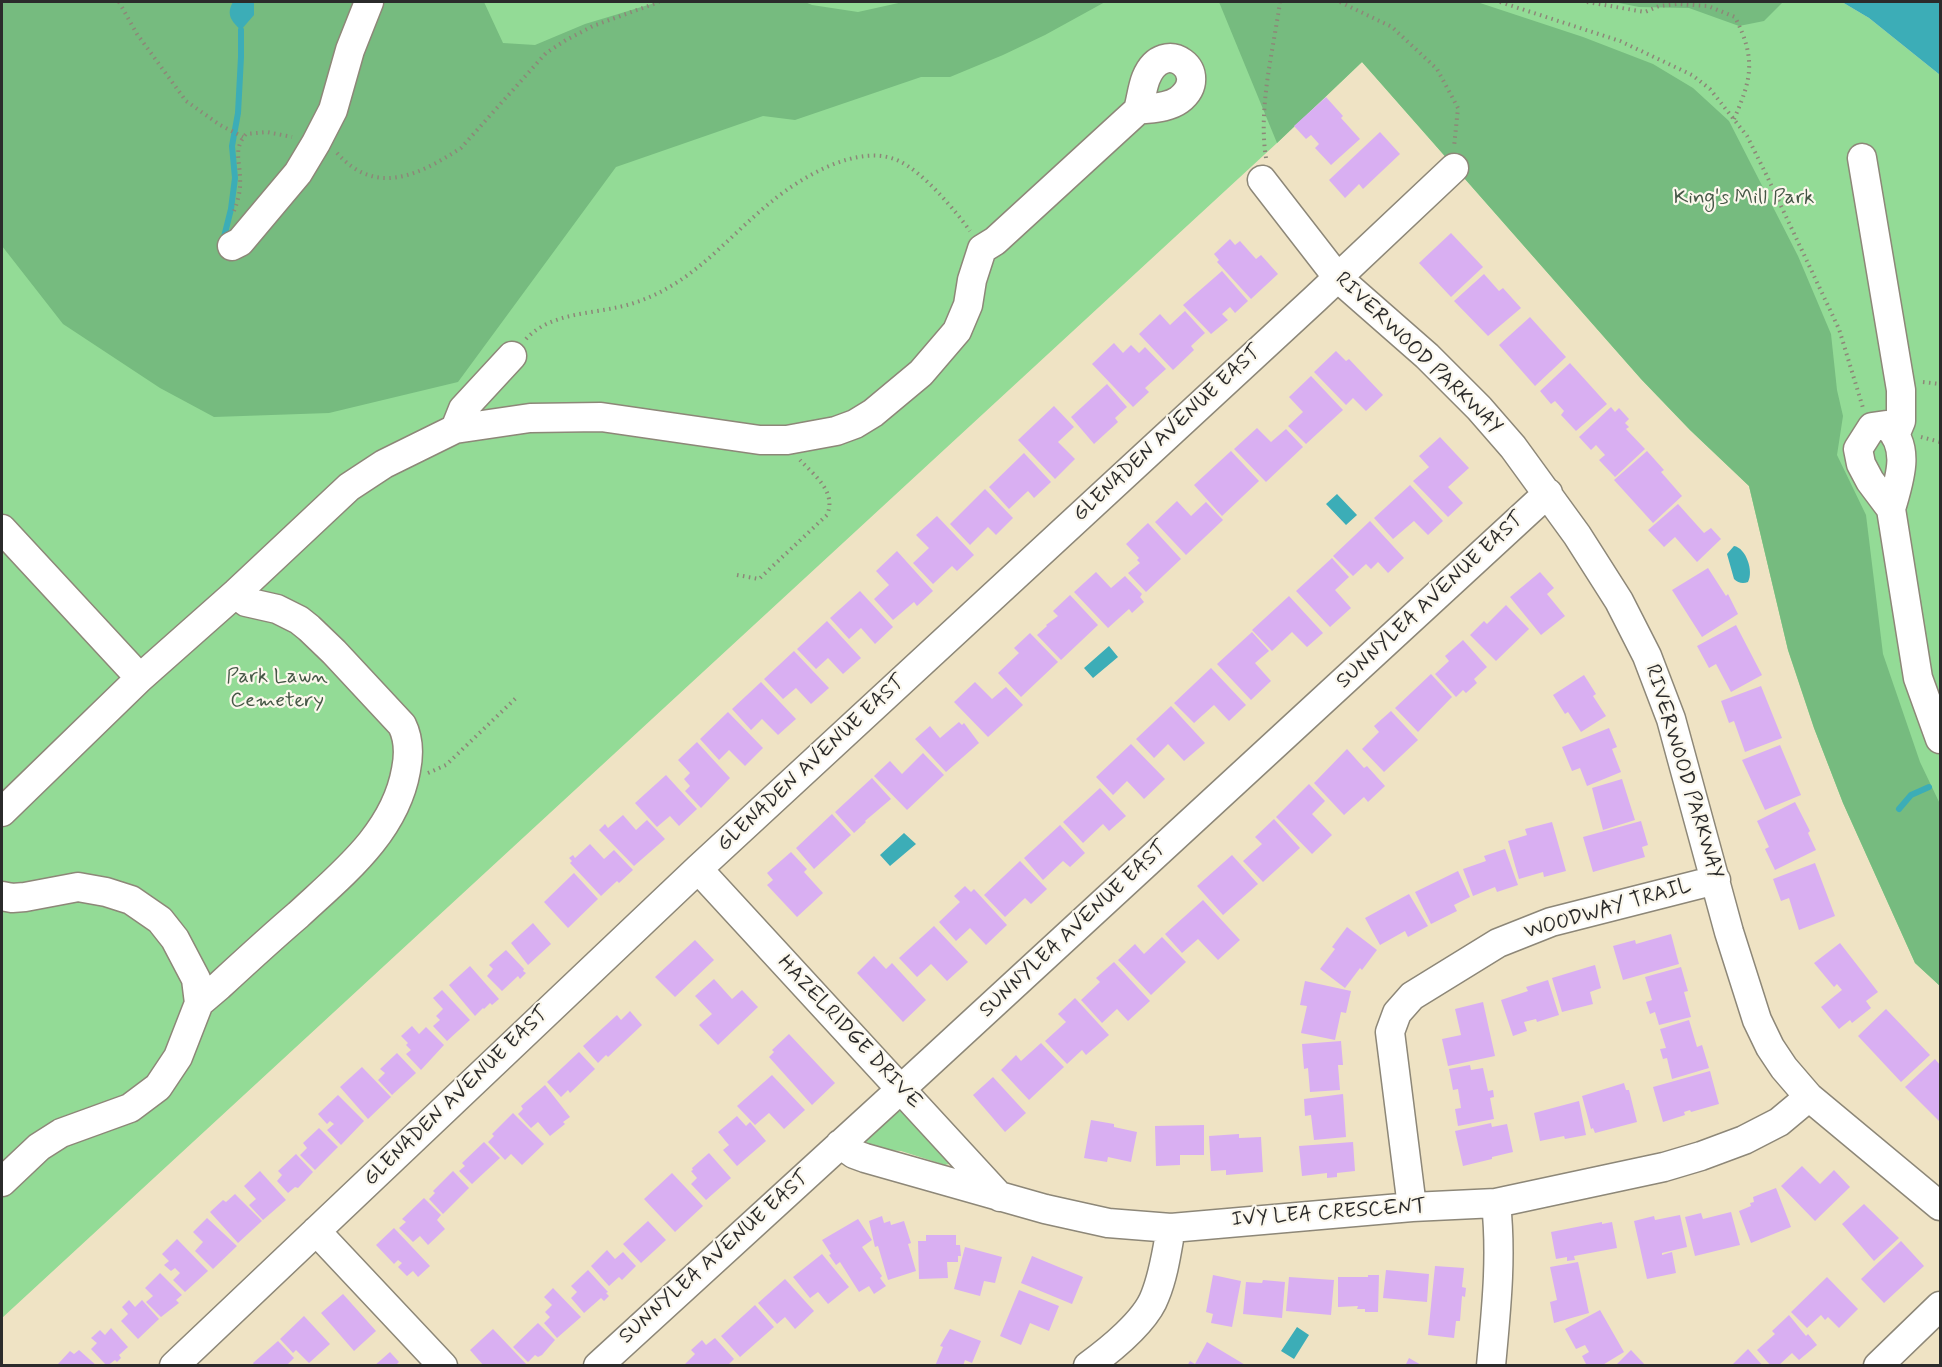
<!DOCTYPE html>
<html>
<head>
<meta charset="utf-8">
<style>
	body { margin:0 }
	#map { position:relative; width:1942px; height:1367px; overflow:hidden; background:#efe3c4; font-family:Mynerve,sans-serif }
	canvas { display:block }
	.frame { position:absolute; inset:0; border:3px solid #2b2b2b; pointer-events:none }
</style>
</head>
<body>
<div id="map">
<canvas width="1942" height="1367"></canvas>
<div class="frame"></div>
</div>
<script>
const ctx = document.querySelector('canvas').getContext('2d');
ctx.lineJoin = 'round';
function paint(path, color) { ctx.fillStyle = color; ctx.fill(path, 'evenodd'); }
function strokePath(path, color, width, dash) { ctx.strokeStyle = color; ctx.lineWidth = width; ctx.lineCap = dash ? 'butt' : 'round'; ctx.setLineDash(dash || []); ctx.stroke(path); }
function drawText(font, color, halo, rows, align = 'center') {
  ctx.font = font + ' Mynerve,sans-serif'; ctx.lineWidth = 4.5; ctx.setLineDash([]); ctx.textBaseline = 'middle'; ctx.strokeStyle = halo; ctx.fillStyle = color; for (const [text, x, y, turn = 0] of rows) {
    ctx.save(); ctx.translate(x, y); ctx.rotate((+turn || 0) * Math.PI / 180); ctx.textAlign = isNaN(turn) ? turn : align; if (halo) ctx.strokeText(text, 0, 0); ctx.fillText(text, 0, 0); ctx.restore();
  }
}
paint(new Path2D(`
	M2,2H1842L1869,18L1940,75V986L1915,963L1843,803L1814,728L1788,650L1749,486L1690,430L1641,379L1362,62L1277,143L2,1318Z
	M902,1111L951,1161L949,1164L945,1165L901,1151L872,1149L865,1140L895,1112Z`), '#93db96');
paint(new Path2D(`
	M2,2H484L503,43L535,45L585,24L658,2H805L812,5L858,12L903,2H1105L1045,35L1003,55L950,77H921L795,120L763,116L616,167L458,382L329,413L214,417L160,388L63,324L2,246Z
	M1219,2H1477L1583,37L1653,64L1693,88L1729,121L1798,256L1831,334L1837,390L1843,416L1837,455L1866,515L1883,654L1920,762L1940,804V986L1915,963L1843,803L1814,728L1788,650L1749,486L1690,430L1641,379L1362,62L1277,143Z
	M1614,2H1783L1764,21L1739,26L1689,8L1639,7Z`), '#76bb7f');
paint(new Path2D(`
	M233,2H254V15L241,30C231,21 226,14 233,2Z
	M1842,2H1940V75L1869,18Z
	M1337,494L1357,515L1346,525L1326,504Z
	M1734,546C1746,548 1754,571 1748,582C1743,584 1738,583 1734,579L1727,554Z
	M1109,646L1118,657L1093,678L1084,668Z
	M904,833L916,844L890,866L880,855Z
	M1297,1327L1309,1335L1294,1359L1281,1351Z`), '#3cadb7');
strokePath(new Path2D(`
	M223,241L231,209L235,178L232,146L238,113L241,57V30
	M1899,809L1911,795L1929,787`), '#3cadb7', 6);
paint(new Path2D(`
	M1326,97L1343,116L1341,118L1360,139L1331,165L1315,148L1319,144L1311,135L1306,139L1294,126Z
	M1380,132L1400,154L1363,189L1359,184L1345,198L1329,180Z
	M1451,233L1483,267L1451,297L1419,263Z
	M1230,239L1235,245L1240,241L1256,259L1261,255L1278,274L1251,299L1217,262L1219,260L1214,254Z
	M1222,271L1248,301L1235,313L1230,307L1222,314L1228,320L1211,334L1183,305Z
	M1484,274L1499,291L1503,288L1521,308L1488,336L1454,301Z
	M1185,311L1205,333L1191,346L1194,350L1173,370L1139,334L1160,314L1170,325Z
	M1530,317L1566,357L1535,386L1499,345Z
	M1114,343L1123,353L1131,345L1139,353L1145,347L1166,369L1145,388L1149,392L1133,407L1092,364Z
	M1336,351L1346,361L1349,359L1383,395L1366,411L1353,398L1346,405L1314,372Z
	M1570,363L1607,404L1576,431L1561,415L1564,411L1555,401L1551,404L1540,391Z
	M1311,376L1343,410L1306,444L1288,426L1303,412L1289,397Z
	M1107,384L1127,407L1115,418L1118,422L1094,444L1071,417Z
	M1054,406L1074,427L1058,442L1075,459L1055,479L1018,440Z
	M1611,407L1615,412L1619,408L1629,419L1625,423L1629,427L1626,429L1645,449L1615,477L1599,460L1605,455L1596,445L1591,450L1579,437Z
	M1257,428L1271,442L1286,429L1303,447L1266,482L1234,449Z
	M1440,437L1469,468L1448,487L1463,503L1448,517L1413,481L1429,467L1419,456Z
	M1231,451L1259,481L1222,516L1194,485Z
	M1647,451L1664,470L1661,472L1682,496L1653,523L1614,480Z
	M1024,453L1051,482L1034,498L1028,491L1009,509L989,487Z
	M1410,485L1443,521L1428,535L1414,521L1393,539L1374,518Z
	M985,489L1013,518L996,535L988,527L970,545L950,524Z
	M1177,501L1191,516L1206,502L1223,520L1186,555L1155,522Z
	M1678,504L1704,533L1711,528L1721,539L1697,562L1675,537L1664,547L1648,530Z
	M937,516L974,555L957,571L952,566L933,584L913,563L929,548L916,535Z
	M1370,521L1404,558L1388,573L1378,562L1371,569L1366,564L1353,576L1333,556Z
	M1148,523L1181,559L1146,592L1128,573L1140,563L1137,560L1139,558L1126,544Z
	M897,551L933,591L917,606L914,602L893,620L874,599L889,585L876,571Z
	M1332,558L1349,577L1335,590L1351,608L1330,627L1296,591Z
	M1708,568L1726,596L1728,594L1738,614L1702,637L1672,590Z
	M1096,572L1111,588L1125,576L1142,594L1140,597L1144,602L1132,613L1129,609L1108,628L1074,592Z
	M1540,572L1554,588L1547,594L1565,616L1541,635L1510,597Z
	M860,591L893,627L875,644L861,628L849,639L830,618Z
	M1070,595L1098,625L1061,660L1037,635L1047,626L1046,625L1058,616L1053,611Z
	M1289,596L1323,633L1307,647L1292,632L1272,651L1252,630Z
	M1506,605L1529,629L1496,661L1470,635L1484,621L1487,624Z
	M827,621L861,658L843,674L828,658L816,669L797,649Z
	M1736,625L1762,675L1731,692L1716,664L1709,668L1697,646Z
	M1252,632L1269,651L1255,663L1271,681L1251,700L1217,664Z
	M1030,633L1058,662L1021,697L998,673L1019,653L1014,648Z
	M1463,640L1487,667L1474,679L1477,683L1466,693L1463,690L1456,697L1435,674L1449,661L1445,656Z
	M794,651L829,688L811,704L796,688L783,699L764,679Z
	M1211,668L1246,705L1229,721L1214,705L1194,723L1174,703Z
	M1431,674L1452,697L1418,732L1395,708Z
	M1584,675L1596,694L1593,696L1606,716L1581,732L1568,712L1565,714L1553,695Z
	M761,682L796,719L778,735L762,719L751,730L732,709Z
	M975,682L992,699L1006,687L1023,705L988,737L954,702Z
	M1761,686L1782,738L1745,752L1734,721L1729,723L1721,701Z
	M1171,706L1205,743L1184,761L1168,744L1154,758L1136,739Z
	M1391,711L1418,740L1384,772L1362,749L1379,732L1374,726Z
	M728,712L763,748L745,766L729,750L719,760L700,739Z
	M959,722L962,725L964,723L979,743L946,772L915,739L930,726L940,738Z
	M1609,728L1617,747L1612,749L1621,772L1587,786L1580,768L1572,771L1562,747Z
	M697,742L730,778L701,808L685,791L690,786L684,779L690,773L678,760Z
	M1131,744L1165,779L1144,799L1127,781L1113,795L1096,777Z
	M1780,745L1801,795L1765,810L1742,760Z
	M1347,749L1364,768L1367,766L1385,786L1368,802L1364,797L1344,815L1314,783Z
	M923,753L944,775L907,810L874,776L890,761L902,774Z
	M666,775L697,809L679,826L670,816L657,827L635,803Z
	M872,778L891,799L865,821L866,822L854,833L835,812Z
	M1622,779L1635,820L1603,830L1592,788Z
	M1309,784L1325,801L1312,814L1332,835L1312,854L1276,817Z
	M1100,788L1126,816L1109,831L1103,824L1083,843L1063,822Z
	M1795,802L1810,831L1808,833L1816,850L1775,870L1765,849L1769,847L1757,821Z
	M832,814L851,835L814,869L796,848Z
	M623,815L636,830L647,820L665,839L634,866L599,830L605,824L608,828Z
	M1274,819L1300,848L1263,882L1243,861L1262,844L1255,837Z
	M1641,821L1648,845L1642,847L1645,857L1593,872L1583,837Z
	M1552,822L1566,871L1544,877L1543,872L1519,879L1508,841L1527,835L1525,829Z
	M1060,825L1085,853L1070,867L1063,861L1043,880L1024,858Z
	M590,844L604,859L614,850L633,870L619,883L617,881L601,896L570,863L572,861L569,858L573,855L575,858Z
	M1505,849L1518,885L1497,892L1495,887L1473,896L1463,869L1486,861L1484,856Z
	M791,852L807,869L804,872L823,893L797,917L767,885L773,880L767,873Z
	M1232,855L1258,884L1223,915L1197,886Z
	M1020,861L1047,889L1031,904L1025,898L1005,917L984,895Z
	M1815,863L1835,916L1799,930L1789,898L1781,901L1773,879Z
	M1458,871L1470,897L1454,905L1457,911L1431,924L1415,892Z
	M574,873L598,899L568,928L544,902Z
	M965,886L971,892L974,889L1007,925L986,945L970,928L956,941L939,922L960,902L954,896Z
	M1409,894L1428,926L1408,937L1405,931L1380,945L1365,918Z
	M1203,900L1240,940L1218,960L1198,939L1182,953L1165,934Z
	M533,923L551,944L528,965L511,943Z
	M934,926L968,962L947,981L931,964L917,977L899,958Z
	M1347,927L1377,950L1362,970L1360,968L1345,988L1320,969L1335,949L1332,947Z
	M1671,934L1679,964L1623,980L1613,946L1635,940L1636,944Z
	M1162,937L1186,962L1151,995L1118,960L1135,944L1144,954Z
	M695,940L714,960L675,997L655,977Z
	M1840,943L1878,992L1866,1001L1871,1008L1852,1023L1850,1020L1839,1029L1821,1007L1842,990L1837,984L1834,987L1814,963Z
	M506,950L524,969L523,971L526,973L520,979L518,976L502,991L487,976L493,969L489,965Z
	M874,956L886,969L892,963L926,1000L903,1022L857,973Z
	M1114,962L1150,1001L1128,1021L1117,1009L1102,1023L1081,1000L1100,982L1096,978Z
	M1595,965L1601,988L1590,992L1593,1004L1562,1012L1552,978Z
	M470,966L499,999L492,1005L490,1003L484,1009L483,1008L475,1016L449,985Z
	M1681,967L1688,991L1684,992L1691,1017L1659,1025L1655,1012L1650,1014L1646,1002L1652,1000L1645,977Z
	M714,979L732,999L742,990L758,1007L718,1045L699,1025L712,1014L695,996Z
	M1548,980L1559,1015L1537,1022L1536,1019L1524,1022L1527,1031L1513,1036L1501,1000L1528,991L1526,987Z
	M1305,981L1351,991L1346,1013L1341,1012L1335,1040L1301,1033L1307,1006L1300,1005Z
	M442,990L470,1020L447,1041L433,1026L440,1020L436,1016L443,1009L433,998Z
	M1075,998L1109,1035L1086,1055L1082,1050L1067,1064L1045,1041L1066,1022L1058,1014Z
	M1483,1002L1495,1056L1448,1066L1442,1039L1461,1035L1455,1009Z
	M1886,1009L1930,1055L1901,1082L1858,1036Z
	M630,1011L642,1025L608,1057L606,1055L598,1063L583,1046L617,1015L621,1020Z
	M1689,1020L1697,1047L1702,1045L1709,1068L1672,1079L1667,1058L1663,1059L1660,1049L1666,1048L1660,1029Z
	M412,1026L419,1034L426,1027L444,1045L421,1070L406,1054L411,1050L406,1045L408,1043L401,1036Z
	M789,1034L835,1083L812,1105L769,1057L774,1052L772,1050Z
	M1341,1041L1343,1065H1338L1340,1090L1310,1092L1308,1068L1304,1069L1302,1044Z
	M1041,1043L1064,1067L1029,1100L1001,1070L1016,1055L1021,1061Z
	M579,1052L595,1069L570,1093L568,1090L561,1097L547,1082Z
	M397,1053L416,1073L392,1095L378,1080L385,1073L380,1069Z
	M1935,1059L1940,1065V1122L1905,1087Z
	M1470,1065L1471,1070L1483,1068L1488,1091L1493,1090L1494,1097L1490,1098L1494,1119L1458,1126L1455,1109L1461,1108L1458,1089L1453,1090L1449,1069Z
	M362,1067L391,1097L368,1119L340,1087Z
	M1710,1071L1719,1104L1691,1112L1690,1110L1684,1112L1685,1115L1663,1122L1653,1087Z
	M772,1075L805,1110L784,1129L769,1113L755,1125L737,1106Z
	M993,1077L1026,1113L1005,1132L973,1095Z
	M1624,1083L1626,1090H1629L1637,1122L1595,1133L1593,1128L1591,1129L1582,1096Z
	M545,1085L570,1117L563,1122L565,1124L550,1136L538,1122L531,1128L518,1114L523,1109L521,1106Z
	M1343,1094L1346,1137L1314,1140L1311,1115L1305,1116L1304,1099Z
	M338,1095L364,1121L341,1145L327,1130L334,1124L330,1121L327,1124L318,1114Z
	M1579,1101L1586,1135L1565,1139L1564,1136L1540,1141L1534,1113Z
	M513,1113L544,1144L522,1165L511,1154L505,1160L488,1142L494,1136L492,1134Z
	M737,1116L746,1126L750,1122L766,1141L737,1166L723,1150L729,1145L718,1132Z
	M1091,1120L1114,1124V1127L1137,1132L1131,1162L1108,1157L1107,1162L1084,1158Z
	M1491,1123L1492,1127L1507,1124L1513,1152L1492,1157V1159L1463,1166L1455,1131Z
	M1204,1125V1155H1180V1165L1156,1166L1155,1126Z
	M319,1128L338,1147L315,1170L300,1155L307,1148L303,1143Z
	M1239,1134V1138L1261,1137L1263,1172L1226,1175V1170L1211,1171L1209,1136Z
	M484,1142L500,1158L472,1184L459,1171L465,1166L462,1163Z
	M1353,1142L1355,1171L1337,1173V1177L1327,1178V1173L1302,1176L1299,1146Z
	M709,1153L731,1178L706,1200L691,1184L697,1178L691,1171L693,1170L692,1168Z
	M296,1154L313,1172L298,1188L295,1187L288,1193L277,1181L282,1175L278,1171Z
	M1802,1166L1820,1184L1834,1170L1850,1187L1815,1221L1781,1186Z
	M260,1171L286,1200L263,1220L249,1205L256,1199L244,1186Z
	M453,1171L469,1188L443,1214L429,1199L435,1193L433,1191Z
	M672,1173L703,1206L675,1232L644,1199Z
	M1776,1188L1791,1227L1751,1243L1739,1211L1751,1206L1750,1203L1754,1202L1753,1197Z
	M235,1194L262,1221L238,1243L210,1212L223,1200L226,1202Z
	M424,1198L441,1215L437,1220L445,1229L428,1245L420,1236L413,1242L399,1228L406,1222L402,1219Z
	M1864,1204L1899,1238L1874,1261L1842,1224Z
	M1731,1212L1740,1245L1695,1256L1685,1217L1701,1213L1703,1219Z
	M1680,1215L1687,1247L1662,1253V1255L1672,1252L1676,1273L1647,1279L1634,1221L1654,1216L1655,1220Z
	M882,1216L884,1223L890,1221L891,1225L904,1221L911,1243L908,1244L916,1271L888,1280L878,1246L875,1247L869,1221Z
	M207,1218L237,1246L213,1269L195,1251L203,1242L193,1232Z
	M858,1219L872,1240L862,1247L882,1276L880,1278L886,1286L874,1294L869,1286L859,1292L840,1262L836,1265L829,1255L831,1254L822,1240Z
	M648,1221L666,1240L641,1263L623,1244Z
	M1602,1222V1224L1612,1222L1617,1248L1574,1256L1575,1260L1567,1261V1257L1556,1259L1551,1232Z
	M394,1228L430,1266L418,1277L413,1271L407,1276L398,1267L402,1263L398,1260L394,1264L376,1245Z
	M926,1235H956V1245H960L961,1256H958V1262H947L948,1278L919,1279L918,1241H926Z
	M177,1239L208,1271L185,1292L173,1280L180,1273L175,1268L171,1271L164,1265L169,1261L162,1254Z
	M1901,1241L1924,1266L1884,1303L1861,1279Z
	M965,1247L1002,1257L995,1283L984,1281L980,1296L954,1289Z
	M607,1250L615,1259L623,1252L636,1266L622,1280L619,1277L609,1286L591,1266Z
	M822,1254L849,1287L828,1304L818,1292L810,1298L793,1277Z
	M1032,1256L1083,1277L1072,1304L1021,1283Z
	M1578,1262L1589,1313L1554,1323L1550,1302L1557,1300L1550,1267Z
	M1435,1266L1464,1268L1462,1287L1466,1288L1465,1297L1462,1296L1460,1321H1456L1454,1338L1428,1335Z
	M588,1270L608,1292L606,1293L609,1296L604,1301L601,1298L584,1313L571,1298L577,1292L571,1286Z
	M1386,1270L1429,1274L1427,1302L1383,1298Z
	M160,1273L182,1295L176,1300L179,1303L161,1317L146,1302L153,1296L145,1288Z
	M1213,1275L1241,1281L1232,1327L1211,1323L1213,1314L1206,1312Z
	M1368,1275H1379L1378,1312H1365V1309H1357L1358,1306L1338,1307V1277H1368Z
	M1289,1277L1334,1280L1331,1315L1286,1311Z
	M1827,1277L1858,1309L1839,1328L1828,1317L1825,1320L1821,1315L1807,1328L1791,1312Z
	M785,1279L814,1311L795,1329L785,1317L777,1324L758,1303Z
	M1263,1280L1285,1282L1282,1318L1243,1314L1246,1282L1262,1283Z
	M553,1288L581,1317L557,1338L544,1323L550,1317L545,1312L552,1305L544,1297Z
	M1019,1290L1059,1306L1049,1331L1030,1323L1021,1345L1000,1336Z
	M343,1294L376,1331L354,1351L321,1313Z
	M129,1300L135,1307L142,1300L159,1319L138,1339L121,1321L128,1314L122,1307Z
	M755,1305L774,1327L740,1357L721,1336Z
	M1600,1310L1624,1352L1601,1366H1587L1582,1356L1589,1352L1585,1345L1576,1349L1565,1329Z
	M1789,1315L1806,1336L1808,1334L1817,1345L1799,1360L1792,1353L1778,1366H1771L1757,1350L1775,1334L1772,1331Z
	M304,1316L330,1344L309,1363L296,1350L293,1353L280,1339Z
	M538,1323L555,1340L542,1355L538,1357L535,1355L528,1362L513,1347Z
	M111,1328L128,1347L119,1355L121,1358L117,1362L115,1360L107,1366L91,1349L97,1343L91,1338L100,1330L105,1335Z
	M493,1329L528,1366H484L470,1350Z
	M950,1329L981,1341L972,1363L965,1360L963,1366H935L943,1347L940,1346Z
	M715,1338L734,1359L727,1366H683L695,1354L691,1350L702,1340L706,1345Z
	M278,1341L294,1358L286,1366H255L253,1363Z
	M1207,1342L1247,1366H1187L1190,1361L1195,1364Z
	M1748,1349L1763,1366H1731Z
	M79,1350L97,1366H59L58,1364L70,1351L74,1354Z
	M1631,1350L1646,1366H1615Z
	M390,1352L399,1362L395,1366H374Z
	M1409,1358L1423,1366H1405Z`), '#d9aff2');
const minor = new Path2D(`
	M1862,158L1901,390V421L1896,433
	M1262,180L1338,278L1427,356L1479,408L1513,447L1577,535L1619,601L1647,656L1671,719L1729,932L1757,1020L1770,1047L1784,1068L1809,1097L1940,1206
	M232,246L240,242L298,173L316,143L333,110L350,50L369,2
	M455,429L463,409L512,356
	M1891,509C1899,481 1912,446 1886,425L1872,427L1858,449L1861,464L1870,481L1891,509L1918,678L1940,739
	M2,529L140,678
	M2,812L140,678L236,593L349,487L384,464L455,429L530,418L601,417L760,440H787L836,431L855,424L873,413L921,373L957,331L968,305L972,280L982,249L995,241L1138,110C1141,100 1142,88 1146,78C1164,34 1214,73 1179,100C1168,108 1151,108 1138,110
	M698,869L1000,1197
	M2,896L12,898L25,897L78,887L106,892L131,900L160,920L175,939L196,979L199,1003L178,1057L158,1087L130,1108L61,1133L39,1147L2,1182
	M199,1003L219,986C245,962 271,938 298,915C342,874 395,833 406,770C409,755 409,739 402,725L334,652L309,628L299,620L277,609L246,602L236,593
	M840,1144L854,1154L865,1158L1045,1209L1108,1223L1171,1228L1412,1207L1496,1203L1664,1167L1701,1156L1744,1140L1779,1122L1809,1097
	M1412,1207L1390,1032L1397,1013L1412,996L1498,943L1551,922L1716,880
	M316,1231L443,1366
	M174,1366L698,869L1315,299L1454,168
	M598,1366L901,1089L1548,493
	M1088,1366C1110,1350 1146,1321 1155,1296C1164,1274 1167,1250 1171,1228
	M1491,1366C1496,1311 1502,1258 1496,1203
	M1878,1366L1940,1306`);
strokePath(minor, '#8d8778', 31);
strokePath(new Path2D(`
	M119,2L137,34L186,101L220,125L243,137
	M1340,2L1392,27L1437,69L1458,108L1454,147
	M1500,2L1620,41L1692,75L1710,89L1747,136L1765,172L1839,329L1863,408
	M1587,2L1645,12L1659,6L1677,4L1708,6L1735,17C1756,59 1752,78 1734,119
	M337,153C376,197 419,175 461,148L546,53L566,40L593,26L659,2
	M1266,158C1258,108 1273,52 1280,2
	M234,211C238,201 241,189 240,178C240,161 233,149 246,134L267,132L292,137
	M526,339C548,315 584,314 614,308C631,305 650,298 666,289C706,267 735,231 771,202C801,177 860,142 899,161C923,172 955,210 970,231
	M1923,382L1940,384
	M1921,437L1940,442
	M737,575L759,579L827,515C837,492 814,475 800,460
	M428,773L446,765L516,698`), '#8d8778', 4, [1.5, 4.5]);
strokePath(minor, '#fff', 28);
drawText('21px', '#455746', '#fbf7ec', [
	["King's Mill Park",1744,199],
	["Park Lawn",277,678],
	["Cemetery",277,702]
]);
drawText('21px', '#2b2b2b', '#fbf7ec', [
	["RIVERWOOD PARKWAY",1418,354,44],
	["GLENADEN AVENUE EAST",1168,434,-43],
	["SUNNYLEA AVENUE EAST",1431,601,-43],
	["GLENADEN AVENUE EAST",812,764,-43],
	["RIVERWOOD PARKWAY",1683,772,73],
	["WOODWAY TRAIL",1608,910,-16],
	["SUNNYLEA AVENUE EAST",1074,930,-43],
	["HAZELRIDGE DRIVE",849,1033,47],
	["GLENADEN AVENUE EAST",457,1097,-44],
	["IVY LEA CRESCENT",1329,1214,-4],
	["SUNNYLEA AVENUE EAST",715,1258,-42]
]);
</script>
</body>
</html>
